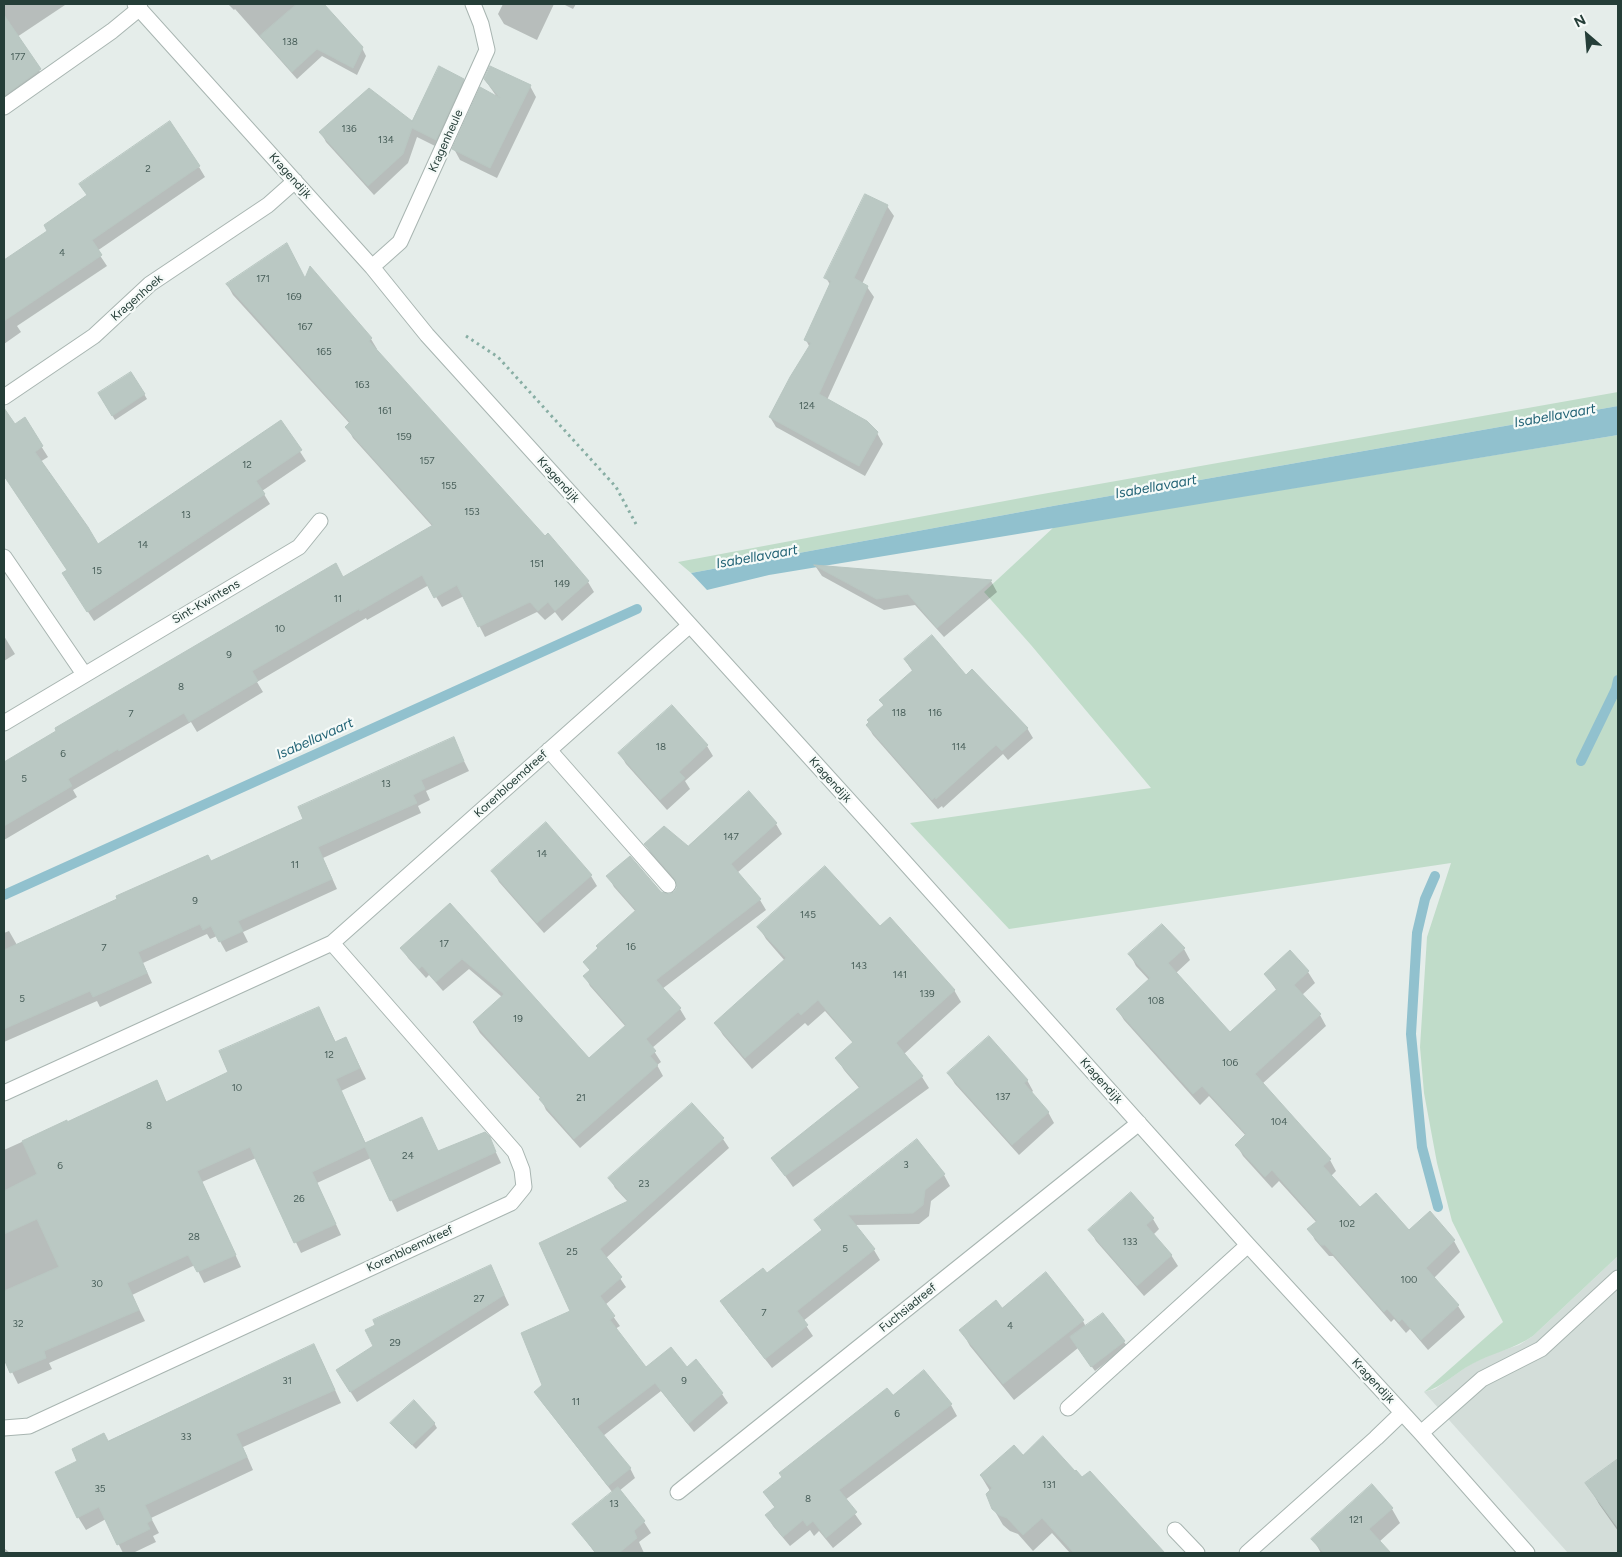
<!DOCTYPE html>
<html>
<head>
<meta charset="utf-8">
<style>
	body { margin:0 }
	#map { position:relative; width:1622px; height:1557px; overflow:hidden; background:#e5edea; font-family:Figtree,sans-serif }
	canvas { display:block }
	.frame { position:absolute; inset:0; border:5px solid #253e38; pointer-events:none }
	.north { position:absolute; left:1562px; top:10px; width:50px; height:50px; -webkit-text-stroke:4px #f5faf8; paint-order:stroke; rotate:333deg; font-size:14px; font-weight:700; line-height:20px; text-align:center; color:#253e38 }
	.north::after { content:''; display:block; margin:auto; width:18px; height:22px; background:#253e38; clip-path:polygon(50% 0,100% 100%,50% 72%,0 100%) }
</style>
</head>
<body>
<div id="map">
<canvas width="1622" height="1557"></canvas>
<div class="frame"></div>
<div class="north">N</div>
</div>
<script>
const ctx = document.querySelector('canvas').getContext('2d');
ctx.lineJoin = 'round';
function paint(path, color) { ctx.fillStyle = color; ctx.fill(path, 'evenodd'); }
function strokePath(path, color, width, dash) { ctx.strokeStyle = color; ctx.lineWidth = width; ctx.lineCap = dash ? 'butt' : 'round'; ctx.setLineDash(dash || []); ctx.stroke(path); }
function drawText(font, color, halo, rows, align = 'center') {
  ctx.font = font + ' Figtree,sans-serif'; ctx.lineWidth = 4.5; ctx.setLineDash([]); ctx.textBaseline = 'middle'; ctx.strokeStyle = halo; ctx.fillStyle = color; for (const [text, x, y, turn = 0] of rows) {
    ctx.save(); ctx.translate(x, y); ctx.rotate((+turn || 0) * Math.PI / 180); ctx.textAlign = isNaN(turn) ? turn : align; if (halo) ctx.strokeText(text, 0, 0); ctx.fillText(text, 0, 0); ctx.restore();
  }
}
paint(new Path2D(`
	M1618,1256V1553H1568L1424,1392L1435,1389L1469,1365L1492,1354L1519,1345L1533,1336Z`), '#d3ddd9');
paint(new Path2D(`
	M1618,392V406L1053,506L691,573L678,562L1037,495Z
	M1618,435V1256L1533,1336C1514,1349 1492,1353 1472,1364C1455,1373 1443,1387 1424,1392L1503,1322L1452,1221L1437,1163L1424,1093L1420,1047L1427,937L1451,863L1009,929L910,823L1151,788L1031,645L984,592L1054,527Z`), '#c0dcc9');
paint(new Path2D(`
	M1618,406V435L769,575L707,590L691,573L1053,506Z`), '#91c1ce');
paint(new Path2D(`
	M4,4L65,5L17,37L48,84L6,113L4,117Z
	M228,4H322L362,48L366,56L357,75L322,56L297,79L235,9L234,10Z
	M503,4H554L537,40L504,24L498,14Z
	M563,4H576L573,9Z
	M463,80L468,89L441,149L417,137L408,163L374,195L326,142L321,132L413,123Z
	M485,80L530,86L536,97L497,178L460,160L454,149L497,97Z
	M199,167L205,177L97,251L107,266L17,326L21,332L4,344V264L49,231Z
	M887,206L894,216L862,284L867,287L874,297L827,400L877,433L883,444L865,476L776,427L770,417L810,348L806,340L831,286L826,278Z
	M310,269L371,339L377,349L376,350L544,538L548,535L588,582L594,592L562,621L555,612L545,620L537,612L485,637L464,596L442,607L429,585L367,620L366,618L257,682L263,692L197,732L191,722L73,790L77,797L4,840V763L58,731L343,579L433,527L353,438L347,427L350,424L233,295L227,284L305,280Z
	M99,394H144L147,399L115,420Z
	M24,419L48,457L40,462L97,546L281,422L306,461L262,491L270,504L94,621L69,583L68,571L4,475V433Z
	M816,567L991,581L997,592L944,637L915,605L884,610L822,576Z
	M4,636L15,654L4,661Z
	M905,660L966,677L1027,728L1033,738L1008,760L1003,754L943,808L942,806L938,809L873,735L867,725L884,707L881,701L913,672Z
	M672,707L707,746L713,756L685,781L690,789L667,810L626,764L620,754Z
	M453,739L469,771L426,791L430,800L418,806L421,813L323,858L337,889L243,932L248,942L226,952L217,936L210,939L207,934L143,963L152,983L100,1007L97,1001L4,1042V933L9,931L17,945L211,862L305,820Z
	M776,824L782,834L737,873L760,900L766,910L662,989L680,1009L686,1019L652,1048L661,1062L657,1065L663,1076L580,1148L546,1110L541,1099L480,1033L474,1023L502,997L469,969L443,991L429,975L426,978L408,958L402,948L450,905L589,1060L626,1027L590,986L585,976L590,971L585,962L636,912L614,887L608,876L669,896L675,893L678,888L677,884L651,854L646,844L688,848Z
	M493,871L591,876L597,886L544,933L499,882Z
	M759,927H880L954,990L961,1002L904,1054L922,1077L929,1088L793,1187L773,1159L860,1089L844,1070L837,1058L853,1043L825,1011L808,1026L805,1023L752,1069L723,1035L716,1024L785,961L766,939Z
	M1184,949L1190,960L1176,973L1230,1034L1277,991L1265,974L1290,952L1308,972L1315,983L1302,995L1320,1015L1326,1026L1262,1084L1330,1160L1336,1171L1331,1176L1360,1209L1408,1231L1430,1213L1454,1241L1460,1252L1434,1278L1458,1306L1465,1317L1428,1350L1410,1329L1406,1333L1394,1319L1391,1322L1333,1256H1329L1315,1240L1309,1229L1317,1223L1279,1181L1272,1188L1243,1156L1237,1145L1246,1136L1209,1096L1200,1105L1124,1020L1117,1009L1149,980L1136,966L1130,954Z
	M319,1008L336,1043L346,1038L366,1079L341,1091L366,1144L438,1152L489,1138L501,1163L397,1212L371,1158L317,1183L341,1235L301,1253L256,1158L202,1182L241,1267L204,1283L195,1265L132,1295L145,1321L49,1363L52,1369L18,1384L4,1356V1150L66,1122L67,1123L156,1081L167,1103L230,1073Z
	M948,1073L1027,1080L1033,1091L1031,1093L1048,1112L1054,1123L1019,1155L955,1084Z
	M723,1139L729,1148L606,1258L626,1287L605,1305L620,1326L615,1329L646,1369H687L696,1361L722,1394L728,1403L694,1432L661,1391L603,1436L630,1468L635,1478L619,1491L644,1522L651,1533L639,1542L644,1553H595L574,1524L613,1493L541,1401L544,1386L572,1311L540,1244L628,1202L615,1188L610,1178Z
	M917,1141L944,1175L950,1186L931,1201L929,1216L919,1224L855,1225L874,1250L880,1260L803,1321L813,1336L772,1368L728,1312L722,1302L767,1275L822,1231L816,1220Z
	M1153,1219L1159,1229L1153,1235L1171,1255L1178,1266L1144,1296L1096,1241L1090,1230Z
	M496,1277L509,1305L357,1402L343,1380Z
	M1002,1309L1083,1321L1086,1327L1124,1342L1127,1346L1095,1371L1078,1348L1014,1400L970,1346L961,1330Z
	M321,1359L341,1403L243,1447L253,1470L151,1518L159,1533L153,1536L156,1542L133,1553H123L106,1519L86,1530L78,1517L79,1462L108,1443Z
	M893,1397L951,1405L957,1416L845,1500L862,1524L833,1548L819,1531L814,1536L810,1530L790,1546L773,1526L767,1515L775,1508L764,1492Z
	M434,1423L437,1428L416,1449L395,1428Z
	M1023,1457L1082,1479L1090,1472L1162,1553H1070L1052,1533L1033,1551L1018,1534L1010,1531L1003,1525L993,1508L990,1491L981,1476Z
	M1618,1460V1531L1599,1504L1587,1483Z
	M1372,1486L1392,1509L1400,1523L1379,1542L1389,1553H1321L1313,1539Z
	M4,1548L10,1553H4Z`), '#0003');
strokePath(new Path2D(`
	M1581,761L1616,689L1618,680
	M1435,876L1425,899L1417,933L1411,1034L1422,1147L1438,1207
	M4,895L637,609`), '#91c1ce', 10);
const building = new Path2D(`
	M297,4H324L363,47L353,68L317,49L292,72L260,36Z
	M4,15L41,69L4,96Z
	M439,66L464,79L436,140L412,128L403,154L368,186L319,132L369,88L412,121Z
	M490,66L531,85L490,168L452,149L480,87L500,98L484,79Z
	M170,121L200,166L92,240L102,255L4,321V260L47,231L44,225L87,195L79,184Z
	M865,194L888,205L854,278L868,286L819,394L867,421L878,432L859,466L769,417L790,377L811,343L804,340L831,281L824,278Z
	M287,243L305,278L310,266L372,338L369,341L545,536L548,533L589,581L555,611L548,602L538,611L530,602L478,627L457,585L434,598L422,575L360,611L359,609L252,671L258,681L189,722L184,713L119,751L118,749L68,779L72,786L4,826V762L56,731L55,728L336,563L343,577L433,525L345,427L350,422L226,284Z
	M131,372L145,394L112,416L98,393Z
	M4,408L15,424L25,417L43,446L35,452L88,527L98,544L281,420L302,450L256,481L265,494L87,612L62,573L67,570L4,476Z
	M814,565L888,571L992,580L937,628L908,594L877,599Z
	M932,635L966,675L972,669L1028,728L1002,751L996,745L936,799L935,797L932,800L866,725L869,722L867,720L884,705L879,700L913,670L904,659Z
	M672,705L708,745L679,772L685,778L660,800L618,753Z
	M454,737L464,761L421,780L425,789L413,795L417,803L318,847L332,879L238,921L243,931L219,942L211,926L203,930L200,924L138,952L147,973L93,997L90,991L4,1029V950L117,899L116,896L208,855L211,861L303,819L298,807Z
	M749,791L777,823L731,864L761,899L656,980L681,1008L646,1039L656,1051L650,1056L658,1065L574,1139L539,1099L541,1098L473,1022L504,994L462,959L436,982L422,966L419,969L400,948L450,903L589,1058L626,1025L583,976L590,970L583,962L598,948L596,946L636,910L606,876L630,856L661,892L669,894L674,892L677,888L675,879L644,844L664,826L688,846Z
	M546,822L592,875L537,923L491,871Z
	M825,866L880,926L890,917L955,990L896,1043L923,1076L785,1176L771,1158L860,1087L835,1058L853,1042L818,1000L801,1015L798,1012L745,1058L714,1023L786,958L757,927Z
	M1162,924L1185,948L1168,963L1230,1032L1277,989L1264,974L1290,950L1309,971L1294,985L1321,1014L1255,1074L1331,1159L1323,1166L1360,1207L1376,1193L1409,1230L1430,1211L1455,1240L1426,1268L1459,1305L1421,1340L1402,1319L1399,1322L1387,1309L1384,1312L1325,1245H1321L1307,1229L1317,1221L1272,1170L1265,1177L1235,1145L1246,1134L1202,1086L1193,1094L1116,1009L1150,978L1128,954Z
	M319,1007L335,1042L346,1037L360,1068L336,1079L365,1143L422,1117L438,1151L485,1132L490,1137L496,1152L390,1201L365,1147L312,1172L336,1224L294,1243L250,1147L197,1171L236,1255L197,1272L188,1255L127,1283L139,1310L44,1351L46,1358L10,1373L4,1359V1291L59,1267L37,1219L4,1234V1191L37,1174L22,1141L67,1120V1122L157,1080L166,1102L228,1072L219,1051Z
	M989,1036L1028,1080L1024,1083L1049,1112L1012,1145L947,1073Z
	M692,1103L724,1138L600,1249L622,1277L600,1296L615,1316L610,1320L646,1367L671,1347L687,1367L696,1359L723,1393L688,1424L655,1383L597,1427L631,1468L608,1486L534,1392L542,1385L521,1333L570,1311L539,1243L628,1201L608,1178Z
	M917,1139L945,1174L925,1190L923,1205L913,1213L848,1215L875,1249L797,1311L808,1325L765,1359L720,1301L763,1268L767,1273L822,1230L814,1220Z
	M1131,1192L1154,1218L1146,1225L1172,1255L1137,1286L1088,1230Z
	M491,1265L504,1295L350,1392L336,1370L373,1346L365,1330L375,1325L373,1320Z
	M1046,1272L1084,1320L1003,1384L959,1330L996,1300L1002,1308Z
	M1103,1313L1125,1341L1091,1367L1070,1337Z
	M314,1344L335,1390L236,1434L247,1457L145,1505L152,1520L147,1523L150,1529L117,1545L99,1507L77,1518L55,1472L77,1461L72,1449L104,1433L108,1441Z
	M924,1370L952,1404L839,1490L857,1512L826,1538L813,1521L807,1526L803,1520L783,1537L765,1515L775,1507L763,1492L782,1477L779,1473L887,1388L893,1395Z
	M414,1400L435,1423L412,1445L390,1423Z
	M1043,1436L1075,1471L1076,1470L1082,1477L1090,1471L1165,1553H1074L1042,1518L1023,1535L1007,1518L999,1515L992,1509L986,1494L992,1488L980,1475L1014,1445L1023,1455Z
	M1618,1459V1528L1585,1483Z
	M1372,1484L1393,1508L1369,1529L1391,1553H1324L1311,1539Z
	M618,1487L645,1521L634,1531L637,1538L619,1553H596L572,1524Z`);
paint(building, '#bac8c3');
strokePath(building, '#b8c6c1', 1);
const minor = new Path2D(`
	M135,4L372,267L427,335L874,828L1248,1245L1421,1433L1527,1553
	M4,107L112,31L140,8
	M372,267L400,242L487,50L481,24L473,4
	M4,397L94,336L150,284L268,205L295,181
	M4,557L84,674
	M4,723L299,547L320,521
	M549,750L668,885
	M4,1093L332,943L690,625
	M1068,1408L1248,1245
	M4,1428L29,1426L511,1203L524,1187L522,1170L515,1152L332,943
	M1421,1433L1482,1379L1541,1349L1618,1278
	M678,1492L1139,1123
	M1175,1530L1197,1553
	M1247,1553L1376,1438L1402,1413`);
strokePath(minor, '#a8b5b1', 17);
strokePath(new Path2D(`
	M466,336L498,357L616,487L636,524`), '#88aea4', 3, [2.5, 4]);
strokePath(minor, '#fff', 15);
drawText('10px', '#4a605b', null, [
	["138",290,42],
	["177",18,57],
	["136",349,129],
	["134",386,140],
	["2",148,169],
	["4",62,253],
	["171",263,279],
	["169",294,297],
	["167",305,327],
	["165",324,352],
	["163",362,385],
	["124",807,406],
	["161",385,411],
	["159",404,437],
	["157",427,461],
	["12",247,465],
	["155",449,486],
	["153",472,512],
	["13",186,515],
	["14",143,545],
	["151",537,564],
	["15",97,571],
	["149",562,584],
	["11",338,599],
	["10",280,629],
	["9",229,655],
	["8",181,687],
	["118",899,713],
	["116",935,713],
	["7",131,714],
	["18",661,747],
	["114",959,747],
	["6",63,754],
	["5",24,779],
	["13",386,784],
	["147",731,837],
	["14",542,854],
	["11",295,865],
	["9",195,901],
	["145",808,915],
	["17",444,944],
	["16",631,947],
	["7",104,948],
	["143",859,966],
	["141",900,975],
	["139",927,994],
	["5",22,999],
	["108",1156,1001],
	["19",518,1019],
	["12",329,1055],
	["106",1230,1063],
	["10",237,1088],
	["137",1003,1097],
	["21",581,1098],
	["104",1279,1122],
	["8",149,1126],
	["24",408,1156],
	["3",906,1165],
	["6",60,1166],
	["23",644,1184],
	["26",299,1199],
	["102",1347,1224],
	["28",194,1237],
	["133",1130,1242],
	["5",845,1249],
	["25",572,1252],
	["100",1409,1280],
	["30",97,1284],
	["27",479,1299],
	["7",764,1313],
	["32",18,1324],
	["4",1010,1326],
	["29",395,1343],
	["31",287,1381],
	["9",684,1381],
	["11",576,1402],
	["6",897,1414],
	["33",186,1437],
	["131",1049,1485],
	["35",100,1489],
	["8",808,1499],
	["13",614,1504],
	["121",1356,1520]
]);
drawText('12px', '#253e38', '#f5faf8', [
	["Kragenheule",446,141,-66],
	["Kragendijk",290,176,48],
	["Kragenhoek",137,298,-41],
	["Kragendijk",558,480,48],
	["Sint-Kwintens",206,602,-30],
	["Kragendijk",830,780,48],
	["Korenbloemdreef",511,784,-42],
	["Kragendijk",1101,1081,48],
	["Korenbloemdreef",410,1249,-25],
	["Fuchsiadreef",908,1308,-39],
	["Kragendijk",1373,1381,47]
]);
drawText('italic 14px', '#236476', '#f5faf8', [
	["Isabellavaart",1555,416,-10],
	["Isabellavaart",1156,487,-10],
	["Isabellavaart",757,557,-10],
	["Isabellavaart",315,739,-24]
]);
</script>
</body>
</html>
